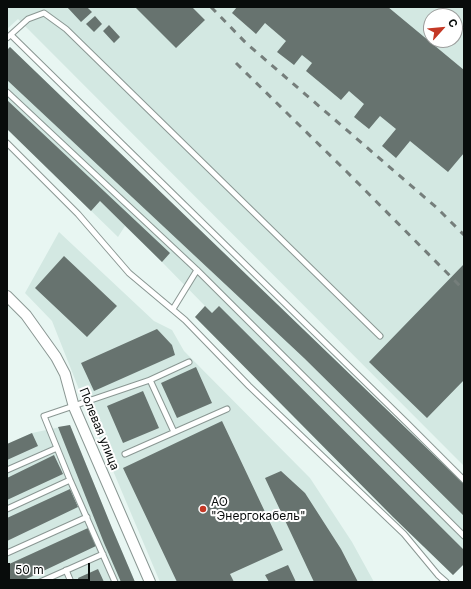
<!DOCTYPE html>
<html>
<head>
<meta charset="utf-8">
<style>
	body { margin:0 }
	#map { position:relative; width:471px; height:589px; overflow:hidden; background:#e8f6f2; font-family:Inter,sans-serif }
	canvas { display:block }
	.frame { position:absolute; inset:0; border:8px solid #080c0b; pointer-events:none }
	.north { position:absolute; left:423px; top:8px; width:40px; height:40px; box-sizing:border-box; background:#fff; border:1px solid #9c9e9d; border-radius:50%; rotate:63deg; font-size:11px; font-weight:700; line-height:16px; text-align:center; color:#080c0b }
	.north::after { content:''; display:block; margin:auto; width:14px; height:18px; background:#c43825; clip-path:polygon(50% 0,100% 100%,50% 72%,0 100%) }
	.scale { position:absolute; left:8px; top:563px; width:82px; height:18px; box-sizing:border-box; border:2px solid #080c0b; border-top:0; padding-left:5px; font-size:12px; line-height:14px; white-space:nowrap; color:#080c0b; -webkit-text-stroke:3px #fff; paint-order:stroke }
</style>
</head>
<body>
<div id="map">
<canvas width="471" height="589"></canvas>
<div class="frame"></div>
<div class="north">С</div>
<div class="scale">50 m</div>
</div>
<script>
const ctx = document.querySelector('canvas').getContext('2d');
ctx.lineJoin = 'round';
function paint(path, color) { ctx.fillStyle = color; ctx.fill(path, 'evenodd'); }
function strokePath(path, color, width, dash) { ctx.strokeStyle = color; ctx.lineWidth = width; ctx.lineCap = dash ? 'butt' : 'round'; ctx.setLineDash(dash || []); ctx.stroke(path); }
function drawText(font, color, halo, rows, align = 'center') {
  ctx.font = font + ' Inter,sans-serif'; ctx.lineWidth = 4; ctx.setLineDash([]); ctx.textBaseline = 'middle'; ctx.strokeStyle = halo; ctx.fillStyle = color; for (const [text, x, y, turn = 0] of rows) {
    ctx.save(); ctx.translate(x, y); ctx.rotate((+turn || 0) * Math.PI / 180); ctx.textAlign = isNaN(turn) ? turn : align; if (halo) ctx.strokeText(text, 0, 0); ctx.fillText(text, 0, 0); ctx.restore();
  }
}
paint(new Path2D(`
	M7,7H464V466L18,19L7,29ZM431,16H455V40H431Z
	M10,47L464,484V564L453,575L393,517L195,317L205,306L162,262L125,226L118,237L7,129V50Z
	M59,232L154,321L172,330L184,351L310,478L352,542L374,582H160L84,402L52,321L25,293Z
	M70,425L112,528L135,582H7V444L32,433Z`), '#d3e8e2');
paint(new Path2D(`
	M67,7H87L92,12L81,22Z
	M135,7H192L205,20L176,48Z
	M237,7H388L464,70V153L448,172L410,141L396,158L382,146L396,129L380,116L369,129L354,117L364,104L349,91L341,100L306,71L312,63L302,55L294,65L277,52L286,41L265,23L256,34L232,13Z
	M95,16L102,24L94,32L86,24Z
	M109,25L120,37L114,43L103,31Z
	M10,47L464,484V516L304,358L7,80V50Z
	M7,100L170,253L162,262L100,201L91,211L7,129Z
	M64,256L117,306L87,337L35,288Z
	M464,264V380L427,418L369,362Z
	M205,306L212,313L219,306L464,550V564L453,575L393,517L195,317Z
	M157,329L172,345L175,355L94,391L81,363Z
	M196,367L212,403L177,418L161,383Z
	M143,391L159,428L123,443L107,406Z
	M222,421L283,550L230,574L234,582H177L123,468Z
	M70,425L112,528L135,582H121L104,543L58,427Z
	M32,433L38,446L7,460V444Z
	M54,455L63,474L7,500V478Z
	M281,471L305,493L341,549L358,582H314L265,478Z
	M70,489L78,507L7,541V518Z
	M88,528L96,546L20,582H7V565Z
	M288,565L296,582H269L265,575Z
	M98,569L104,582H79L78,578Z`), '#67736f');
const service = new Path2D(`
	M11,35L408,424L464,480
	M7,38L28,19L44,13L66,29L380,336
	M7,92L197,270L464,536
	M7,143L78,214L129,273L185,320L249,386L404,534L438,575L446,582
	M173,309L197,270
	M150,380L174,432
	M125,454L227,409
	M7,470L57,448
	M7,509L70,480
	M7,553L87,517
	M66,570L71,582
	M40,582L103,554
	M115,582L70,480L44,416L150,380L189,362`);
const minor = new Path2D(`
	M7,296L26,315L56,357L65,374L74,407L150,582`);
strokePath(service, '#8a9793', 7);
strokePath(minor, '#8a9793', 12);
strokePath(service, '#fff', 5);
strokePath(minor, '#fff', 10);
strokePath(new Path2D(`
	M211,7L246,43L437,208L464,235
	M236,63L346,171L464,290`), '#757e7b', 3, [7, 7]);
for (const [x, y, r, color] of [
	[203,509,4,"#c43825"]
]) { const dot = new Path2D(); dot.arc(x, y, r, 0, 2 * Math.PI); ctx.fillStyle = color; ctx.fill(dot); strokePath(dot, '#fff', 1.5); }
drawText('12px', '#080c0b', '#fff', [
	["Полевая улица",99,429,68]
]);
drawText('12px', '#080c0b', '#fff', [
	["АО",211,502],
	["\"Энергокабель\"",211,516]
], 'left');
</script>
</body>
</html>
